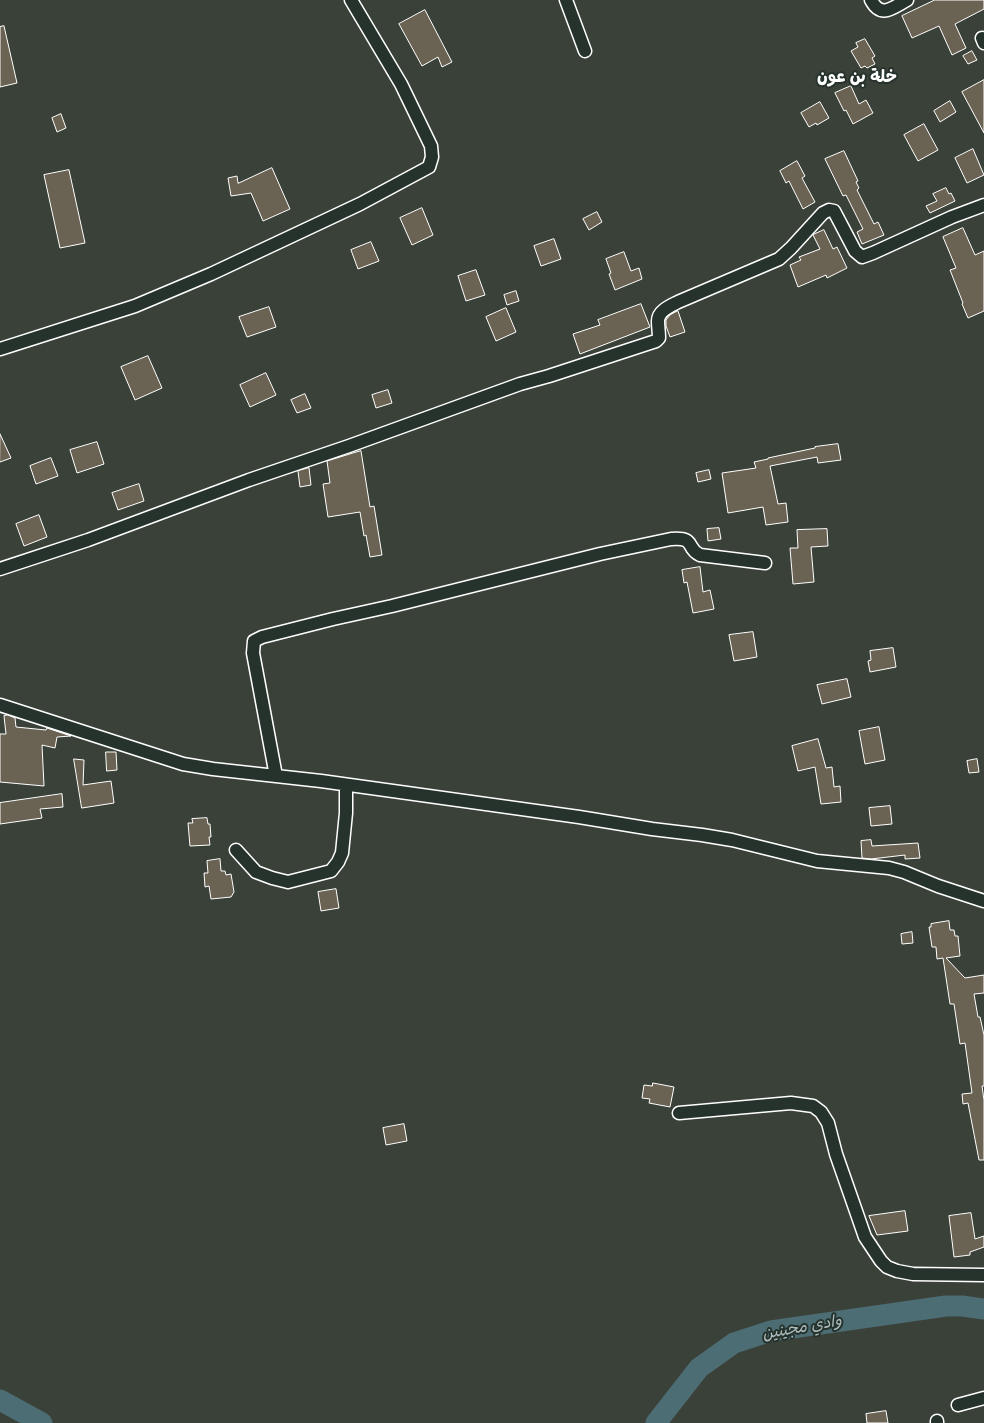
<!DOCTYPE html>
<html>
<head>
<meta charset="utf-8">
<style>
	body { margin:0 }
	canvas { display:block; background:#3a4138 }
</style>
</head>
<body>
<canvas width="984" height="1423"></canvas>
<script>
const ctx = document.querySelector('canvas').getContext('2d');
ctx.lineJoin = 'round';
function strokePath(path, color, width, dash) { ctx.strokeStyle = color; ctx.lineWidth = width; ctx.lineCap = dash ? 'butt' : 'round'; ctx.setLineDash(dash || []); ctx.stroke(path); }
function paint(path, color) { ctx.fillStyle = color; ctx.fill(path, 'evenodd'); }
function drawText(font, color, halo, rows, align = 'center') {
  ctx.font = font + ' Sriracha,"Playpen Sans Arabic",sans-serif'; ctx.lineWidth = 4; ctx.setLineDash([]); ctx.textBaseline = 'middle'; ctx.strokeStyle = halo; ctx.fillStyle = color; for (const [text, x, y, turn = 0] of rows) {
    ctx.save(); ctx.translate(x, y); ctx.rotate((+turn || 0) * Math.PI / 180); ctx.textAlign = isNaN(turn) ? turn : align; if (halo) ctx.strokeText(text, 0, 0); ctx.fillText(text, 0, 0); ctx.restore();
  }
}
strokePath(new Path2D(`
	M0,1400L42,1423
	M656,1423L699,1368L734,1343L771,1331L946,1306H962L984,1309`), '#4c6d73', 21);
const building = new Path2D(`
	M935,0H984V9L955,24L966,48L952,55L939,26L912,38L902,16Z
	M425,10L452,62L442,67L438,57L422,66L399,24Z
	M4,26L17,83L0,87V27Z
	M865,39L875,56L872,58L875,64L867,68L865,66L861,68L851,51L858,47L856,43Z
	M972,51L977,60L968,64L963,56Z
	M984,80V133L962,92Z
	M851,86L859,104L866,100L873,113L853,124L846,110L844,111L835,93Z
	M950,101L956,112L940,122L934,111Z
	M820,102L829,118L817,125L816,123L809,127L801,113Z
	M61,114L66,128L57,132L52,118Z
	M924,124L938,150L918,161L904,135Z
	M973,149L984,175L967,183L955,158Z
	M844,151L858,181L856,182L859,188L857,190L874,224L878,222L884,235L862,244L857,232L863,229L846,195L843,196L825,159Z
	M797,161L805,176L802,178L815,202L803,209L789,181L786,183L780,171Z
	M272,168L290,209L263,221L251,193L231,196L228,178L237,176L238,183Z
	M69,170L85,243L60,248L44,175Z
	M946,188L949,194L951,193L955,201L930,213L926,206L937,201L933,194Z
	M422,208L433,235L412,245L400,218Z
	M597,212L602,222L589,230L583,219Z
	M963,228L975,255L984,251V311L968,318L962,304L963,303L950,270L956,268L943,237Z
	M824,230L833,249L837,247L847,268L827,278L826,275L798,287L790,265L801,260L799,257L820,249L813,235Z
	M554,239L561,259L541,266L534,246Z
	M371,242L379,261L358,269L351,250Z
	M624,252L631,271L639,268L642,279L615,290L609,274L611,273L606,259Z
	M476,270L485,295L466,301L458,276Z
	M516,291L519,301L507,305L504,295Z
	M641,304L650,327L580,354L573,334L600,325L598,320Z
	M269,307L276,327L247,337L239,317Z
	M506,308L516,332L496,341L486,317Z
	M678,311L685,332L670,337L666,326V320L670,315Z
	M148,356L162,388L135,400L121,367Z
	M266,373L276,395L250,407L240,385Z
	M388,390L392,403L376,408L372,395Z
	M305,394L311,408L297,413L291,400Z
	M0,434L11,458L0,462Z
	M97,442L104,464L77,473L70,450Z
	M838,444L841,460L818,463L817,457L770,466L778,504L786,503L788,522L766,525L763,507L728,513L722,473L756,468L754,462L768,459V458L815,448V447Z
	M361,451L370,507L374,506L382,555L370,557L366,535L364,536L360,512L328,517L323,484L330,483L327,461L353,453Z
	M51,458L58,476L36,484L30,466Z
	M309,468L311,485L300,487L298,471Z
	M709,470L711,479L698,482L696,473Z
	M139,484L144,501L118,510L112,493Z
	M39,515L47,537L24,546L16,524Z
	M719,528L721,539L708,541L707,529Z
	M827,529L828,546L811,547L814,582L793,584L790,548H798L797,530Z
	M700,567L703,592L710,590L714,609L693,613L687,582L684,583L682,570Z
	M753,632L757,657L734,661L729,635Z
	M893,648L896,667L870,672L868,661L871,660L870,651Z
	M847,679L851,697L822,704L817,685Z
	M8,715L15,718L16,727L46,730L47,728L71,736L57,737L55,748L42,745L44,786L0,782V734H6L4,716Z
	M879,727L885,760L865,764L859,731Z
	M818,739L826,768L832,767L834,787L840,786L841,802L821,804L815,767L798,771L792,746Z
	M106,752H116L117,770L107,771Z
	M74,759L84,760L83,785L111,781L114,803L82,808Z
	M977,759L979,772L969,773L967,761Z
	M62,794L63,807L40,809L42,818L0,824V803Z
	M890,806L892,824L871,826L869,808Z
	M207,818L208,824H210L211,837H209L210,845L190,846L188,823H193L192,819Z
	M871,840L872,846L918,843L920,858L905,859V855L871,859L862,858L861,841Z
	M220,859L221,871H225L226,875L231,874L234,892L231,897L211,899L209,886L205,887L204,873H208L207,861Z
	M336,889L339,908L321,911L318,892Z
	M949,921L950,930H954L955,936H958L960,956L946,958L965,978L984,975V993L974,994L978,1017H980L984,1035V1086H982L984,1100V1160H979L968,1103L963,1104L962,1094L972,1093L965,1043L960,1044L954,1004H950L943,958L937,959L936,947H932L929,927H931V924Z
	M912,932L913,943L902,944L901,934Z
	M653,1083L674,1087L670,1107L649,1103L650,1099L642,1098L644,1085L652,1086Z
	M404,1124L407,1141L386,1145L383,1128Z
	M905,1211L908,1231L877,1235L869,1216Z
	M971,1213L975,1239L984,1236V1247L970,1252V1255L954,1257L949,1216Z
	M886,1411L888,1423H867L866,1414Z`);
paint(building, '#6a6252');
strokePath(building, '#fff', 1);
const street = new Path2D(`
	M566,0L585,51
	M871,0C881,19 892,8 907,0
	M982,38L984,43
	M0,349L135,306L211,274L360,204L429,167L432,157L431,146L401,84L351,0
	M0,569L88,540L249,480L349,446L520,384L549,376L656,341L659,338C659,332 658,327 658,321C658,311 670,306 678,302L779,259L791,248L823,213L829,210L834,211L855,251L862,257L873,253L952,217L984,205
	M0,705L183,764L213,769L321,781L579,817L652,829L702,835L732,840L817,861L889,868L904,872L938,886L984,901
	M276,776L253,653L254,641L262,637L333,619L392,606L600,554L671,539C697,537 685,548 700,555L765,563
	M236,850L256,872L272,878L288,882L331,871L338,862L342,853L346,813V785
	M679,1113L791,1103L813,1106L821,1112L828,1123L836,1154L857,1214L865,1237L881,1261L887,1267L897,1271L913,1274L984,1275
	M958,1405L984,1398
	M937,1421V1423`);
strokePath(street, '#fff', 15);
strokePath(street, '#26332d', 12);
drawText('italic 16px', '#aebdc0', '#26332d', [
	["وادي مجينين",802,1328,-10]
]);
drawText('bold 17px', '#fff', '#26332d', [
	["خلة بن عون",857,78]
]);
</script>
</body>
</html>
